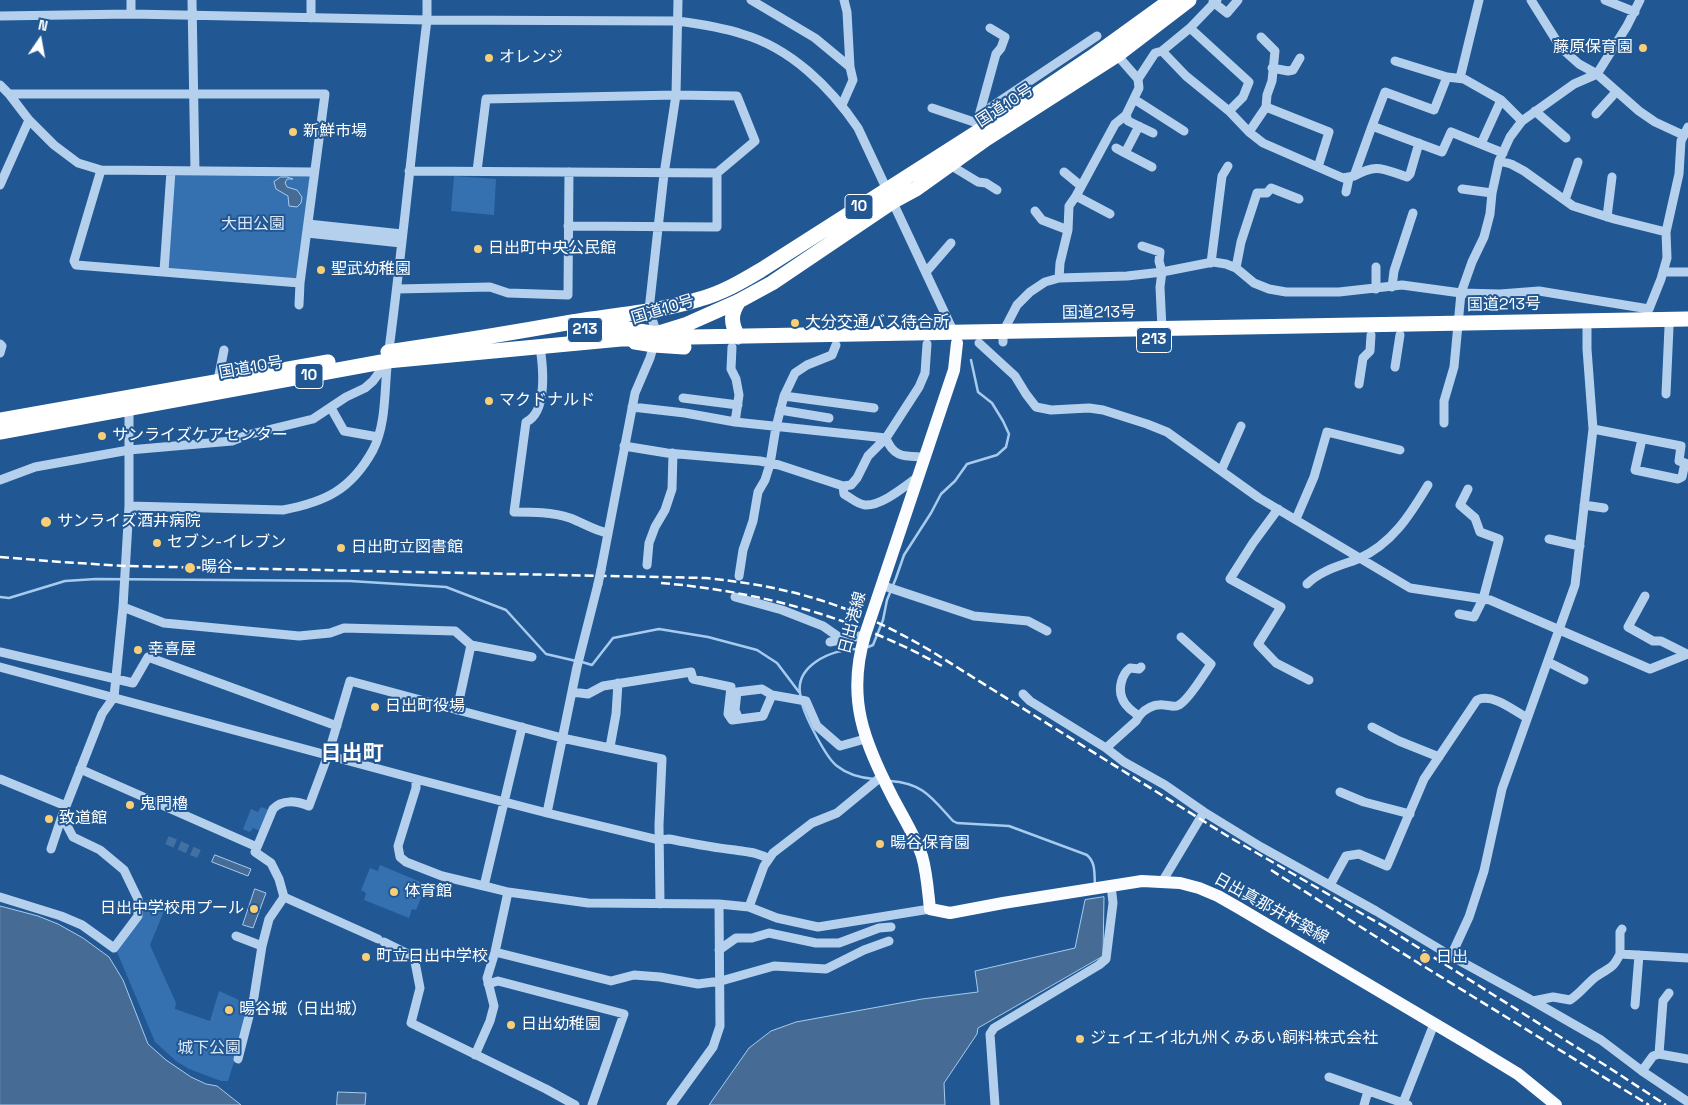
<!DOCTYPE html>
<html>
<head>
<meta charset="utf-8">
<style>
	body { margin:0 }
	#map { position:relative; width:1688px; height:1105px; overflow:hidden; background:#215792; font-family:"Space Grotesk",sans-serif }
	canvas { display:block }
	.north { position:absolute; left:15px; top:15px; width:50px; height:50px; -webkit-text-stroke:4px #215792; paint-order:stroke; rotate:12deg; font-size:14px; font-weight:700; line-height:20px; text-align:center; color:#fff }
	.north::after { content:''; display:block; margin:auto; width:18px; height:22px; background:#fff; clip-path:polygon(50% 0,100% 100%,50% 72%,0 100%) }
</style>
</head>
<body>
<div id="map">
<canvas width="1688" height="1105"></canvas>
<div class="north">N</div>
</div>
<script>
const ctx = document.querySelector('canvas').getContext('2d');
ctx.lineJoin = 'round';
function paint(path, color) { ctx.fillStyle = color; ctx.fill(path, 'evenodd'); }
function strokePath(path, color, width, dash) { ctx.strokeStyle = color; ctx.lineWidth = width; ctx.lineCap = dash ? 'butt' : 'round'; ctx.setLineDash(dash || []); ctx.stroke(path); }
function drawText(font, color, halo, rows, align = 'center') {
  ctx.font = font + ' "Space Grotesk","Noto Sans JP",sans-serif'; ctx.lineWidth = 4; ctx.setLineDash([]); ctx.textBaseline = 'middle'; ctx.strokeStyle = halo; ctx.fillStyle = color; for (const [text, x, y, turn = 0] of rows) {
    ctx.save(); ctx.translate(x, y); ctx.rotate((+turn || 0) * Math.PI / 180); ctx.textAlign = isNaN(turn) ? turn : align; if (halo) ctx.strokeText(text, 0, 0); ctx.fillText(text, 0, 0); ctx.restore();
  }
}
paint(new Path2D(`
	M174,173L310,175L298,279L167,269Z
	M454,176L496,179L494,215L451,211Z
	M261,807L269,810L260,831L253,828L250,832L243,829L251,809L258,812Z
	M380,865L423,883L420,890L424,891L416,910L412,909L409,918L364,900L366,893L361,890L370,868L378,871Z
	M149,900C156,902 163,902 164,911L150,945L176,1003L175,1009L210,1021L219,991L248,1004L236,1056L228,1081H221L189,1069L176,1061L155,1042L117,952L139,919L145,901Z`), '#3571b0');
const water = new Path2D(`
	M281,177H287L293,179H287L285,183L287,187L297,190L302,197L301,203L297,207L289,206L288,196L276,189L274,182Z
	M215,855L251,869L248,876L212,862Z
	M255,889L266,893L253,928L243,925Z
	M1104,897L1103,956L978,1028L977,1034L944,1083L945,1105H709L749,1048L771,1031L796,1022L922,999L978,992L975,971L1075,948L1085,900Z
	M0,906L38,916L58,924L83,938L109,957L123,980L148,1044L166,1060L191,1077L206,1084L217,1086L241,1105H0Z
	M338,1092L366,1093L365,1105H337Z`);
paint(water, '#466c96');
strokePath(water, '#a7cbee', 1);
strokePath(new Path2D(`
	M0,597L9,598L65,581L96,579L350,581L446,587L506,610L546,654L576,661
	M868,647L873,645L883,620L887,600L896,578L904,555L931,513L941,494L955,481L967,464L997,455L1006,447L1009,434L1003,421L992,403L978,392L971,360
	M582,662L592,665L613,638L659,629L708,637L757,650L777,663L799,692
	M801,698C792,666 832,649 857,649
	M802,704C806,718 826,758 837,766C847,774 862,778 874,779
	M890,781C923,783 932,798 953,821L957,823L1009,826L1087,855C1096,863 1094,873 1095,884`), '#a7cbee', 2.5);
strokePath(new Path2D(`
	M167,840L199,854`), '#4270a2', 9, [9, 4.5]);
strokePath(new Path2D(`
	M131,0V14
	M192,0L195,171
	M751,0L815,38L850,67
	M1531,0L1561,48L1579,64L1597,74L1639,111L1655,122L1683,135
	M1605,0L1635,12
	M1213,2L1227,13L1238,0
	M0,16L131,14L427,20L678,21C700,24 721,27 742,34C791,48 831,88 858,128L955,335
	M311,18V0
	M1190,28L1249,82L1243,97L1229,111
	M1261,37L1275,51L1272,81L1267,95L1266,107
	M1162,51L1190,28L1217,0
	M1117,55L1138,79L1155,53L1162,51L1186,76L1229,111L1249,132L1263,143L1343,178L1354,176L1372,126L1442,152L1451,132L1503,153
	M1272,68L1288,71L1293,70L1300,58
	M1447,77L1464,79L1501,100L1522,121
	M1460,78L1479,0
	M0,85L9,94L29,120L54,145L78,163L101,170L314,172
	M9,94H325L300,283L299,305
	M1134,99L1184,131
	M842,105L853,80L850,67L847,12L844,0
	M932,108L977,123L981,126
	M1535,111L1566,138
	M1596,114L1616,92
	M979,115L1097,36
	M1126,115L1128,121L1153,133
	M977,123L996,54L1001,48L1005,37L990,28
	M1139,126L1125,153L1152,167
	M1372,126L1385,92L1434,110L1447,77L1395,61
	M1249,132L1266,107L1329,132L1318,167
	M1481,144L1501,100
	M1116,148L1125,153
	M1499,161L1511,164L1524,171L1573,206L1614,219L1666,232
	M950,165L978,182L986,183L997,190
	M101,170L74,261L76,265L300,283
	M409,171L717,173L755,141L737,96L676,95L486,99L477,171
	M1064,172L1081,186
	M1354,176C1378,163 1382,169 1407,177L1410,174L1419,143
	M0,185L29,120
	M1462,189L1492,193
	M1346,192L1349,178
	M1565,200L1578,162
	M1035,211L1042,220L1068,230
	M1110,214L1076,196L1115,124L1126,115L1139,88L1138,79
	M1607,217L1612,177
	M308,224L402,234
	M568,226L717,227V173
	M307,233L401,243
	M1142,246L1160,252L1159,261L1162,272L1160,287L1162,329
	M1211,263L1222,176L1228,166
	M1236,268L1241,242L1257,193H1267L1271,188L1299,199
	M164,271L171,171
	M926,272L951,243
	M1663,272H1688
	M1059,278L1060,263L1068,230L1069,206L1076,196
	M1392,287L1394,271L1413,213
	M397,289L490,287L508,293L568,295L569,172
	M1376,289V267
	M1003,342V332L1017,305L1030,292L1045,282L1059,278L1127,276L1162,272L1213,262L1226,264L1236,268L1254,283L1269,289L1286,292H1339L1402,285L1461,293L1500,294L1539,291L1649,309L1661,279L1667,258L1666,232L1679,174L1681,141L1688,127
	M979,343L1015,376L1026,394L1036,407L1051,410L1089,408L1103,410L1147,424L1167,432L1259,498L1410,588L1490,600L1650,669L1688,654
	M0,344L2,346L0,353
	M540,347C543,366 548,412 526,422L514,512C532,512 552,512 570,518C583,523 594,530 607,533
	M732,347L731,369L736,379L739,395L735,422L886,438L919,387L925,373L927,344
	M1395,367L1400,335
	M218,380L224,350
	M1359,384L1363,358L1370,351L1371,335
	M1666,394L1669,327
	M784,396L874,408
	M683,398L738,405
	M632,407L685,413L735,422
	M331,408L344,431L378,437
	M780,410L829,418
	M1444,423V401L1454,367L1461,293L1472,262L1484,237L1490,214L1492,193L1499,161L1510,137L1522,121L1574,84L1597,74L1627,26L1640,0
	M1593,429L1681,446L1679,461L1685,463L1682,477L1678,479L1635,470L1642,439
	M624,446L667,453L760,461L779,465L843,486L851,485L857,478L868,456L886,438C894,459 906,456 925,457
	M1221,471L1241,426
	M0,480L35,467L129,450L232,441L247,435L313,419L346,397L365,388L373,381L387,362
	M843,486L844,494C851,498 857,504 865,505C882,506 905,486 918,477
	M1584,505L1604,508
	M129,506L283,510C325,502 351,490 373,450C387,423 384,388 388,357C403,245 413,132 427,20V0
	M1278,509L1253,543L1230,579L1281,607L1258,644L1276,663L1309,680
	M1296,519L1314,477L1327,432L1400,450
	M1549,539L1580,546
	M647,565L649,543L655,527L665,510L672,489L673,453
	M601,570L635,393L650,358L657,334L649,310L664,174L676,95L678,0
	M739,576L743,550L753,521L758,492L765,480L770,464L776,427L784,396L795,373L807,365L832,355L836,345
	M1307,584C1321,570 1340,566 1358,559C1392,544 1410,515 1428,485
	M881,585L974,616L1028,621L1047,631
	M1645,596L1628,627L1653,641H1661L1687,654
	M735,597L782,610L823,626L843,640
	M123,607L164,623L299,636L330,633L344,628L455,631L471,645L457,710
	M1459,614L1474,617L1483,599L1499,539L1480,532L1475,518L1460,505L1468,489
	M830,642L865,635
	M471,645L532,657
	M0,652L133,683L148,657L337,726
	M1548,662L1584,680
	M0,667L416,779L547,813L659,840L669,839C691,843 713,848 735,850C748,852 757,852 769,859
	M572,692L588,694L603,686L691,672L693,679L731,687L728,714L732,720L763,716L772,695L806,701L817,726L840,746L865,739
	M1023,694L1030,701L1106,748L1124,762L1165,785L1204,812L1261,847L1376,911L1451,956L1533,1001L1601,1040L1642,1071L1688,1102
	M1139,716C1145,709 1154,704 1164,705C1169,705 1174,708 1179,705C1188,700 1201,679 1207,670L1211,664L1181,637
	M738,717L735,710L737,692L762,689L772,695
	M1372,727L1399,741L1439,757
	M610,747L616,714L618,683
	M1106,748L1136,721L1139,716C1132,711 1125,706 1122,698C1118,688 1122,674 1130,668L1139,669L1141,667
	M80,769L257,847
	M0,779L66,806L102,714L114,697L123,607L129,506V406
	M416,779V788L398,846L400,857L406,862L442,876L484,886L508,892L588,903L719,904L749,907L777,918L818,927L930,909
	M1340,792L1364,802L1410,814
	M547,813L577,667L598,584
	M51,849L63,813
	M1162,882L1204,812
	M1330,885L1346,856L1359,854L1387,866L1424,779L1477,700C1493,693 1513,710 1527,718
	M484,886L522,727
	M0,897L61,916L82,925L114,948L138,916V899L124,870L100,850L73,837L62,816
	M284,897L279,879L271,863L255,852L273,809C282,799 297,801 309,806L328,755L350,681L562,738L662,759L659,825L660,904
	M284,897L378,939
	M749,907L764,866L773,853L812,823L837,813L882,776
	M236,936L262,946L269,919L284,897
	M384,942L406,953L415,962L420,988L411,1023L546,1089L575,1105
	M719,950L736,938H752L769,933L816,943H839L879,928L891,927
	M495,952L611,981L634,975L660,977L698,984L721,981L774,966L826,969L864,950L889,941
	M1620,954V932L1622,929
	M1451,956L1469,917L1484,871L1502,789L1575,585L1593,429L1587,349V321
	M488,984L498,981L624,1014L592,1105
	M1533,1001L1553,997L1570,1000C1581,993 1588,982 1597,976C1610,967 1612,970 1620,954L1688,958
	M1635,1005L1639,955
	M1659,1054L1688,1059
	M475,1055L490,1021L494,1006L487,978L495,952L508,892
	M238,1059L254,997L262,946
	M1642,1071L1653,1056L1659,1054L1663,1001L1669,993
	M1329,1077L1403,1103
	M671,1105L713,1047L720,1026L719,904
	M995,1105L990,1034L994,1028L1099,965L1106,959L1113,903L1111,885
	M1364,1105L1368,1091
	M1408,1105L1403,1103L1434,1024`), '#b4d0ed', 9);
strokePath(new Path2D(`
	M957,343L954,370L865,635C846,698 864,742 893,798C903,817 915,836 922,856C927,873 928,892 930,909L950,913L1003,903L1142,881L1180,883L1199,888L1218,896L1239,908L1472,1046L1518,1074L1556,1105`), '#fafcff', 12);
strokePath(new Path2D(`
	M578,330L622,328L674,337H691L1688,319
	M738,337C731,323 730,314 739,301
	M635,342L654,345L684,347
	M388,352C449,343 511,333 572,322C614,315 658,312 700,299C722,293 741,282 761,270L1037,94L1092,57L1171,0
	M0,420L328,362
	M0,432L387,361L621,339H640L685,325L739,301L772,283L892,202L916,189L986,139L1117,55L1189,0`), '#fff', 15);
strokePath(new Path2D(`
	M0,557L61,562L125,566L706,578C794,587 855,606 931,651L1229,837L1392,931L1608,1067L1666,1105
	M661,583C759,591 856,618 942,666
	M1271,870L1386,943L1649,1105`), '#fff', 2.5, [9, 4]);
strokePath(new Path2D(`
	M598,584L601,570`), '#b4d0ed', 9);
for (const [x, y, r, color] of [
	[1643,48,5,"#f9ce75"],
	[489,58,5,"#f9ce75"],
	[293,132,5,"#f9ce75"],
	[478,249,5,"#f9ce75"],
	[321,270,5,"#f9ce75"],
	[795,323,5,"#f9ce75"],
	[489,401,5,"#f9ce75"],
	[102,436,5,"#f9ce75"],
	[46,522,6,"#f9ce75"],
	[157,543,5,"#f9ce75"],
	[341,548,5,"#f9ce75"],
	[190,568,6,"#f9ce75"],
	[138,650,5,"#f9ce75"],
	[375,707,5,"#f9ce75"],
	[130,805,5,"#f9ce75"],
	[49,819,5,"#f9ce75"],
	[880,844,5,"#f9ce75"],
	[394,892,5,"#f9ce75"],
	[254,909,5,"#f9ce75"],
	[366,957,5,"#f9ce75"],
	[1425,958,6,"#f9ce75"],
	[229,1010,5,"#f9ce75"],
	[511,1025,5,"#f9ce75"],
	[1080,1039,5,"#f9ce75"]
]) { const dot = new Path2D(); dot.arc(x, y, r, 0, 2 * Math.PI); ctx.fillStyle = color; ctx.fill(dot); strokePath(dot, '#215792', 2); }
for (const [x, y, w] of [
	[859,207,28],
	[585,330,35],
	[1154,340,35],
	[309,376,28]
]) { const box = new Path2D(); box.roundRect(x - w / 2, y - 12.5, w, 25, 4); ctx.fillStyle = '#215792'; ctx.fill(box); strokePath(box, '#fff', 1); }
drawText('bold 15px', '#fff', null, [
	["10",859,207],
	["213",585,330],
	["213",1154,340],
	["10",309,376]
]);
drawText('16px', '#fff', '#215792', [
	["藤原保育園",1633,48,"right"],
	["オレンジ",499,58],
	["新鮮市場",303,132],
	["日出町中央公民館",488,249],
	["聖武幼稚園",331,270],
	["大分交通バス待合所",805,323],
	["マクドナルド",499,401],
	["サンライズケアセンター",112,436],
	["サンライズ酒井病院",57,522],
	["セブン-イレブン",167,543],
	["日出町立図書館",351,548],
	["暘谷",201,568],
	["幸喜屋",148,650],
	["日出町役場",385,707],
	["鬼門櫓",140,805],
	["致道館",59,819],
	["暘谷保育園",890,844],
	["体育館",404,892],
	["日出中学校用プール",244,909,"right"],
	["町立日出中学校",376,957],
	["日出",1436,958],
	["暘谷城（日出城）",239,1010],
	["日出幼稚園",521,1025],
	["ジェイエイ北九州くみあい飼料株式会社",1090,1039]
], 'left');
drawText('16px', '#fff', '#215792', [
	["国道10号",1005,106,-33],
	["国道213号",1504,305,-1],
	["国道10号",663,310,-17],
	["国道213号",1099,313,-1],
	["国道10号",251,368,-10],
	["日出港線",853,623,-75],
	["日出真那井杵築線",1271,909,29]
]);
drawText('16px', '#d9e9fa', '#215792', [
	["大田公園",253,225],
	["城下公園",209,1049]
]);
drawText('bold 21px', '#fff', '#215792', [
	["日出町",352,754]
]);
</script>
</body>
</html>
